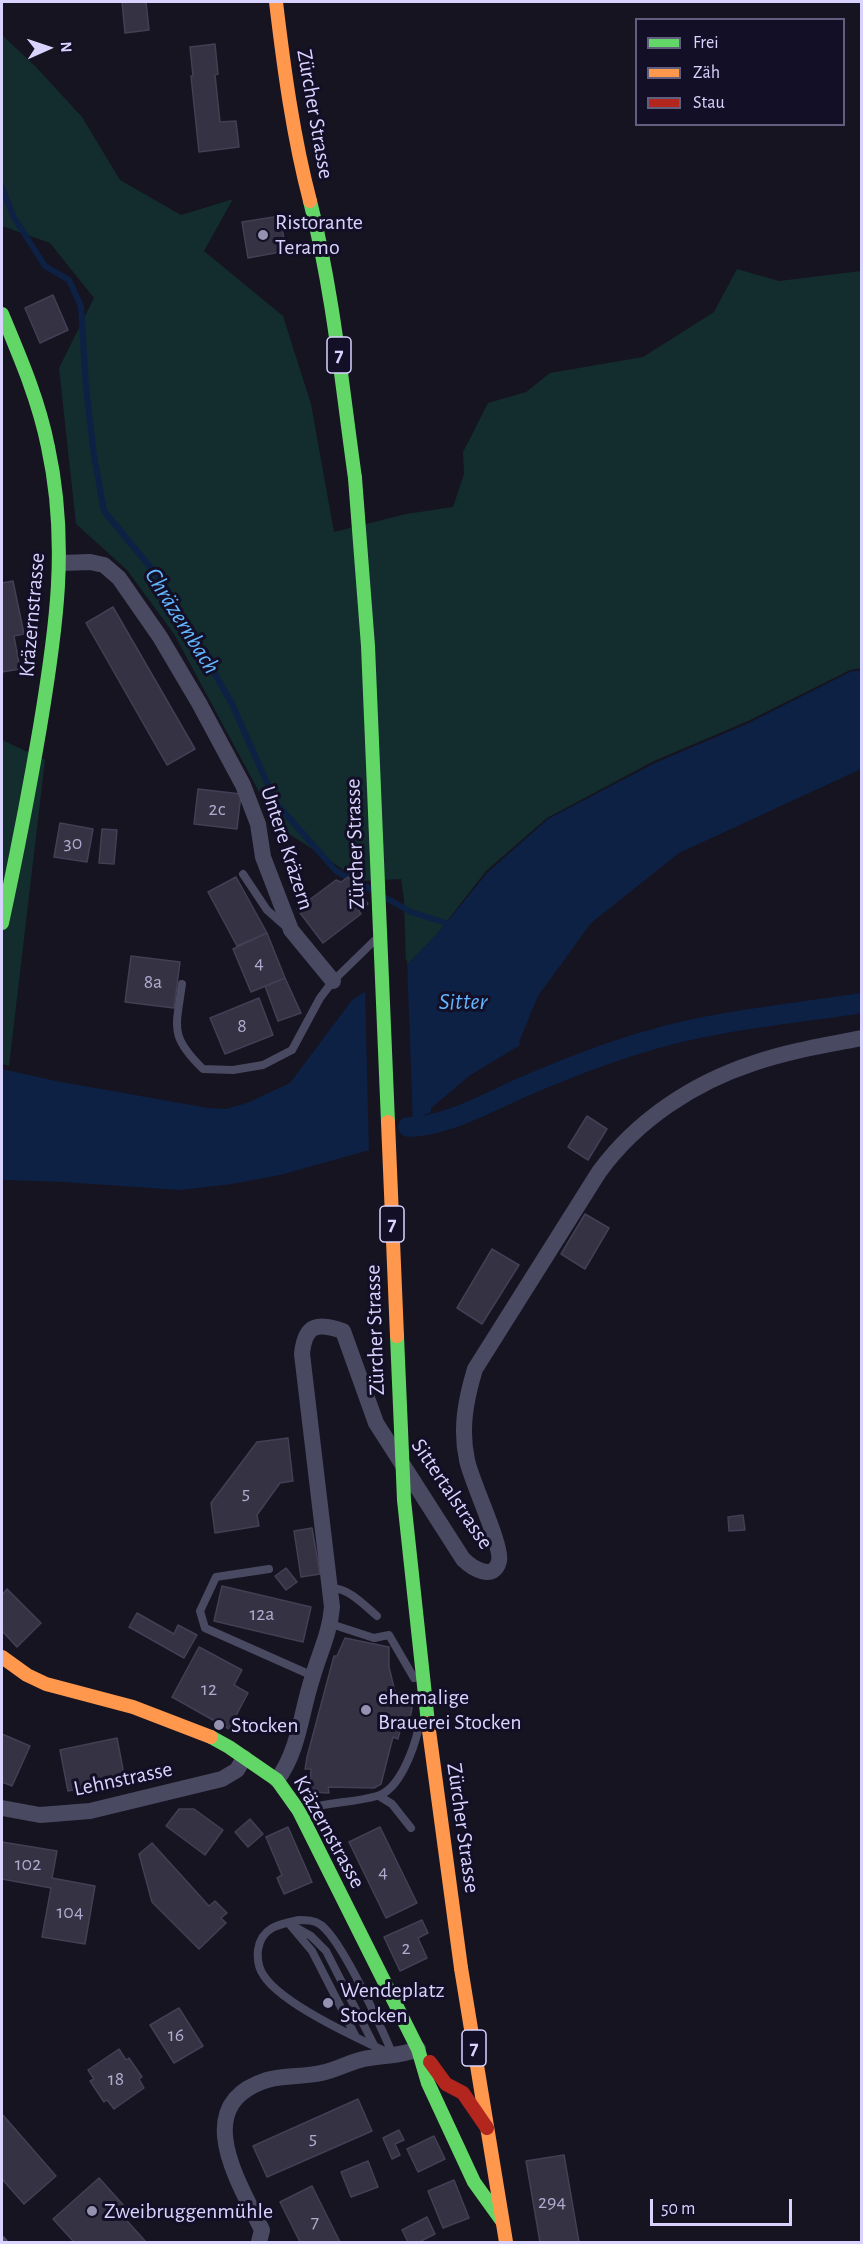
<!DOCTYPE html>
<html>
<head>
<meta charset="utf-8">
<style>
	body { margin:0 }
	#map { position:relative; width:863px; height:2244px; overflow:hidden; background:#161421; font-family:"Alegreya Sans",sans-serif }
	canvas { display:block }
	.frame { position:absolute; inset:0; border:3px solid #d9d4ff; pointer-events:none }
	.legend { position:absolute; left:635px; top:18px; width:210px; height:108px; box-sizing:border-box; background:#130f26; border:2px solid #625e7d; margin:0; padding:8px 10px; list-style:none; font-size:18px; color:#d9d4ff }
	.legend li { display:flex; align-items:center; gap:12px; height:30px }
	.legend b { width:30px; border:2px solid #625e7d }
	.north { position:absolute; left:18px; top:18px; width:60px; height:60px; -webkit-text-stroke:4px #130f26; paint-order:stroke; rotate:87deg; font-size:16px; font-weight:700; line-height:24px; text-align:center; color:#d9d4ff }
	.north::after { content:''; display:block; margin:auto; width:21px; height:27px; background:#d9d4ff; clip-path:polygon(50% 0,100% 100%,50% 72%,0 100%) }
	.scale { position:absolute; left:650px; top:2199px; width:142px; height:27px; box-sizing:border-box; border:3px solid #d9d4ff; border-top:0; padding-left:8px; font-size:18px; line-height:21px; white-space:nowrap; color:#d9d4ff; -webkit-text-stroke:4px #130f26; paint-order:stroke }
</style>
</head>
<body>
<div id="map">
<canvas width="863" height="2244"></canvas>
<div class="frame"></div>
<ul class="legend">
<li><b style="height:8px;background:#63d668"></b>Frei</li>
<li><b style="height:8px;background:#ff974d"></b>Zäh</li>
<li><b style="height:8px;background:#b3261e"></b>Stau</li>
</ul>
<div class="north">N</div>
<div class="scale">50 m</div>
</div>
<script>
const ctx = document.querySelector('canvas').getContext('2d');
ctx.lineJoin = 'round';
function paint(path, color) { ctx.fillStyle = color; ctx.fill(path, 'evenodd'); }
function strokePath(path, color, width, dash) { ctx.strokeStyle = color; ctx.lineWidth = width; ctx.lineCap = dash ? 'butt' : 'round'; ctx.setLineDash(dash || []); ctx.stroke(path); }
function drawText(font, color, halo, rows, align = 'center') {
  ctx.font = font + ' "Alegreya Sans",sans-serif'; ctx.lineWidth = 6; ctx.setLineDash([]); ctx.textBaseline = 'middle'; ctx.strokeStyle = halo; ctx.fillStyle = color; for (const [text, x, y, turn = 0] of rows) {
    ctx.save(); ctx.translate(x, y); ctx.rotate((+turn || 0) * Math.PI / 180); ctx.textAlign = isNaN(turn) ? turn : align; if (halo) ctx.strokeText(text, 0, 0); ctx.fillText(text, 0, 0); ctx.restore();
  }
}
paint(new Path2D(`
	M2,35L36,67L82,117L120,180L181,215L233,199L204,251L283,316L311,404L334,532L406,514L453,507L464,474L463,452L488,403L526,392L550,373L643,357L714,312L737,269L779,281L861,271V668L850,670L748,721L654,761L547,818L486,871L437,934L406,966L404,900L401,879L359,881L325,857L278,827L174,634L127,570L76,524L59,368L94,298L50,243L2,226Z
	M2,740L45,760L9,1066L2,1064Z`), '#132c2d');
paint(new Path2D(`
	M861,670V769L679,853L591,923L538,996L519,1042L520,1045L469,1076L431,1108V1112L417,1118L391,1144L280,1175L232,1184L180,1190L63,1182L2,1180V1069L56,1081L208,1108L226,1109L247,1103L290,1083L352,1000L406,966L437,934L488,872L548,819L655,763L749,723L850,672Z`), '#0d2144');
paint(new Path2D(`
	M407,960L413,1126L393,1147L369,1153L365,988Z`), '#161421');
strokePath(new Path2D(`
	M2,187L13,216L45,266L69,280L81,306L86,387L94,456L104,511L164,584L232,704L276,803L336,871L372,890
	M386,898L411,912L446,923`), '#0d2144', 6);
strokePath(new Path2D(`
	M408,1127C445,1127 489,1102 523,1087C565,1069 607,1052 651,1040C718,1020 793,1014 862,1003`), '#0d2144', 20);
const building = new Path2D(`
	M122,2H146L149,30L125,33Z
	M215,44L218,74L215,75L220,122L236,121L239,147L199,152L191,76H193L190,47Z
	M280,216L286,251L248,258L242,222Z
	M53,295L68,330L40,343L25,308Z
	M13,581L24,634L14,636L20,669L2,672V583Z
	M113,607L195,749L167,765L86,623Z
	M198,789L241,794L237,829L194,824Z
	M60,823L93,829L87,862L54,857Z
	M102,829L117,830L114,864L99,863Z
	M236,877L267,933L237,946L208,892Z
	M348,877L368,904L359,911L361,914L323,943L297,909L336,880L341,882Z
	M267,933L285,978L251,992L233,949Z
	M131,956L180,962L174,1008L125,1002Z
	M285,978L301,1013L278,1021L265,986Z
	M259,998L273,1035L225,1054L210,1018Z
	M587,1116L607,1129L588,1160L568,1147Z
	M585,1214L609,1228L585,1269L561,1254Z
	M492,1249L519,1265L482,1324L457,1308Z
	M288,1438L293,1481L280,1483L257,1515L259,1526L215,1533L211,1503L257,1442Z
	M743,1515L745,1530L729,1531L728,1517Z
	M312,1528L320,1574L301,1577L294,1531Z
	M286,1568L297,1582L286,1590L275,1576Z
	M222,1586L311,1607L303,1642L214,1621Z
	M7,1589L41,1623L17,1647L2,1631V1595Z
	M137,1613L174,1634L178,1625L197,1635L184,1658L129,1627Z
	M345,1638L389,1647V1667L395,1692L414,1697L409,1724L402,1722L398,1739L393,1737L381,1784L374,1788L328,1787L329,1793L310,1792L311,1769H305L307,1757L334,1656H337Z
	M199,1647L242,1670L234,1685L248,1693L229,1729L172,1697Z
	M2,1734L30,1746L12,1786L2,1782Z
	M117,1738L125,1780L68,1791L60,1750Z
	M179,1809H194L223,1830L205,1855L166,1826Z
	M250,1819L263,1834L248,1847L235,1832Z
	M288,1827L312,1882L284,1894L277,1878L282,1875L266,1837Z
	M380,1827L417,1903L386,1918L349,1842Z
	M2,1842L57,1851L52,1878L95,1886L85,1944L42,1937L51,1888L2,1879Z
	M152,1843L209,1906L215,1901L227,1913L221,1918L226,1923L199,1949L152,1902L139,1854Z
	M422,1920L428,1933L418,1938L427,1958L400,1971L384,1937Z
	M179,2008L203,2046L174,2063L150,2025Z
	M119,2049L126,2060L129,2058L142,2077L139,2079L144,2088L114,2109L107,2100L104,2102L90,2081L94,2079L88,2070Z
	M358,2099L372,2131L267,2177L253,2146Z
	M2,2114L56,2176L24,2204L2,2179Z
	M399,2130L404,2140L395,2144L400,2155L392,2159L383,2138Z
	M434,2136L445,2159L418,2172L407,2149Z
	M564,2155L579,2242H540L526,2161Z
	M368,2161L378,2187L351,2197L341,2172Z
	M99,2178L126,2208L120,2213L146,2242H74L53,2219Z
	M454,2180L469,2218L443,2228L428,2191Z
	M312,2186L340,2242H300L280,2202Z
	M427,2217L435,2234L419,2242H408L402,2230Z`);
paint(building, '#343243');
strokePath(building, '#433f54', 1.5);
strokePath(new Path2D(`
	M243,874L267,910L284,925
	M182,984C176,1028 169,1036 203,1069L233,1070L263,1065L292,1050L320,998L333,981L374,941
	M269,1569L216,1577L200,1611L205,1628L313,1676
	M331,1588C349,1588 364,1605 377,1616
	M331,1624L374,1638L389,1635L414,1678
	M284,1724L298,1731
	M379,1796L392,1804L411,1828
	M302,1810C327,1802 352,1803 377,1796C400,1790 414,1748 419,1727
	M299,1920C307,1920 314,1920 321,1925C343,1942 381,2027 393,2055C361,2040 283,2005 264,1976C259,1969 257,1959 258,1950C261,1927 280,1924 299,1920Z
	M288,1923L311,1936L326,1951L375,2047
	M290,1925L312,1951L356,2037
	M2,2240L4,2242`), '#4a4962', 8);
strokePath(new Path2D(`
	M60,563L90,562L104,565L119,578L160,637L199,703L243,785L258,824L263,857L291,930L333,981
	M277,1780C299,1751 301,1712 312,1679C319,1654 330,1633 332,1607L302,1354C305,1323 318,1323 343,1331L376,1423L463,1559C472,1568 494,1582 499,1561C503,1547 471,1481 467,1460C460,1428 466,1399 475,1369L599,1172C637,1120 693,1083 754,1063C789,1051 826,1045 862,1038
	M2,1808L40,1815L90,1811L222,1779L237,1770L244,1758
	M259,2242L262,2230C240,2184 188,2105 267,2080C284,2075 304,2077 321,2073C338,2070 352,2060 369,2058C386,2055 401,2056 418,2049`), '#4a4962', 16);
strokePath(new Path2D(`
	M310,201C333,291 342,386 355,478
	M2,314C20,357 39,401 48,447C69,543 56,631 40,727C29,792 16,858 2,923
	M211,1737L229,1747L277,1780L299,1811L418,2049L428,2083L474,2182L502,2221`), '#63d668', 14);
strokePath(new Path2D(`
	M276,2C284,69 293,136 310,201
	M2,1657L27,1675L46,1684L133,1707L211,1737
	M461,1968L506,2242`), '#ff974d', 14);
strokePath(new Path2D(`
	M430,2062L446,2084L463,2093L487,2128`), '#b3261e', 14);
strokePath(new Path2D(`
	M355,478L368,646L388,1122
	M397,1336L404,1500L428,1723`), '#63d668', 14);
strokePath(new Path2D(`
	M388,1122L397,1336
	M428,1723L461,1968`), '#ff974d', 14);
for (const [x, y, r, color] of [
	[263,235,6,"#9591b1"],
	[366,1710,6,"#9591b1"],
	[219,1725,6,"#9591b1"],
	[328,2003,6,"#9591b1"],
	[92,2211,6,"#9591b1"]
]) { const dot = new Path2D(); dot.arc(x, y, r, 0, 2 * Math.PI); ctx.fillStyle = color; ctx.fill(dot); strokePath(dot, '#130f26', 2); }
drawText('20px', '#b0acd0', null, [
	["2c",217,809],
	["30",73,843],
	["4",259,963],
	["8a",153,982],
	["8",242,1026],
	["5",246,1493],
	["12a",262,1614],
	["12",209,1689],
	["102",28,1864],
	["4",383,1872],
	["104",70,1912],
	["2",406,1948],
	["16",176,2035],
	["18",116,2079],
	["5",313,2138],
	["294",552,2202],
	["7",315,2222]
]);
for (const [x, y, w] of [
	[339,355,24],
	[392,1224,24],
	[474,2048,24]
]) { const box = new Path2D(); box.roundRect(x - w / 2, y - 18, w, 36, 4.5); ctx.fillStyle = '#130f26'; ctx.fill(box); strokePath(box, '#d9d4ff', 1.5); }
drawText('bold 21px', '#d9d4ff', null, [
	["7",339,355],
	["7",392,1224],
	["7",474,2048]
]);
drawText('22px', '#d9d4ff', '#130f26', [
	["Zürcher Strasse",315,114,80],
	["Kräzernstrasse",32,615,-85],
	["Zürcher Strasse",355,844,-92],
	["Untere Kräzern",287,848,72],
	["Zürcher Strasse",375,1330,-92],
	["Sittertalstrasse",452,1494,56],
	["Lehnstrasse",123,1779,-12],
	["Zürcher Strasse",463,1828,82],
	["Kräzernstrasse",329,1832,61]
]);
drawText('22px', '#d9d4ff', '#130f26', [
	["Ristorante",275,222],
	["Teramo",275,247],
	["ehemalige",378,1697],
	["Brauerei Stocken",378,1722],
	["Stocken",231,1725],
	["Wendeplatz",340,1990],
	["Stocken",340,2015],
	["Zweibruggenmühle",104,2211]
], 'left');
drawText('italic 24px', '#62b6ff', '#130f26', [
	["Chräzernbach",182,621,58],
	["Sitter",463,1002]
]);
</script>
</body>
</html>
